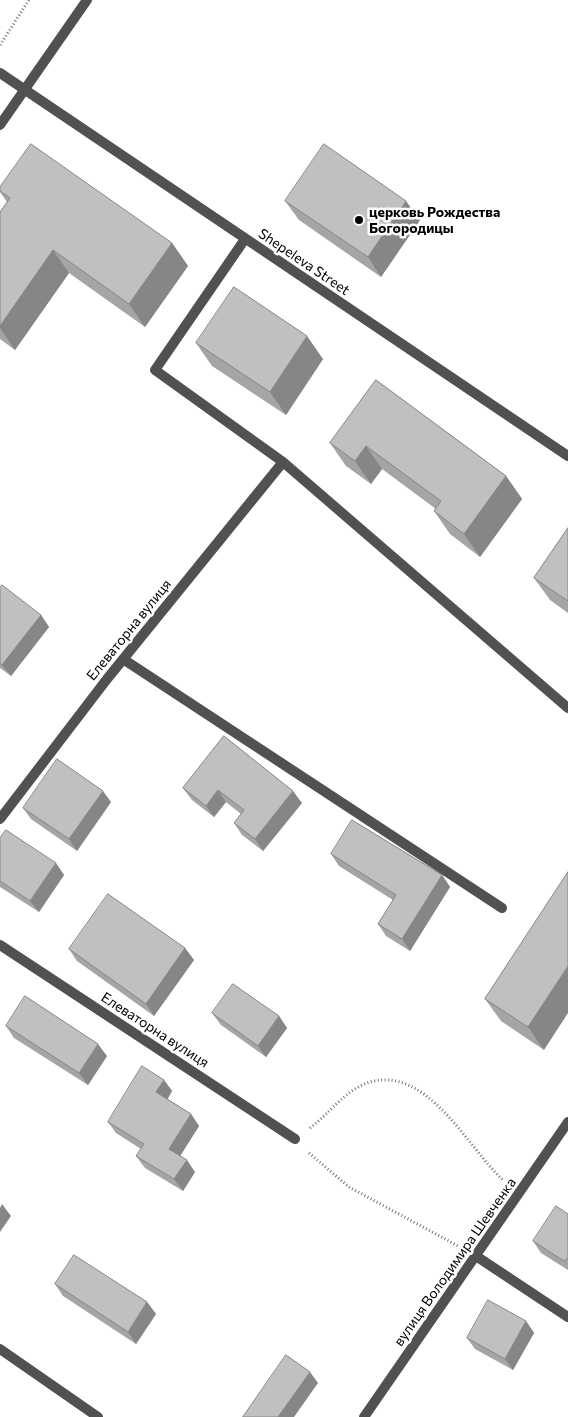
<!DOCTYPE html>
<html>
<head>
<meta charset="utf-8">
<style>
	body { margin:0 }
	canvas { display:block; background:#fff }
</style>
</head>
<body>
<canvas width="568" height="1417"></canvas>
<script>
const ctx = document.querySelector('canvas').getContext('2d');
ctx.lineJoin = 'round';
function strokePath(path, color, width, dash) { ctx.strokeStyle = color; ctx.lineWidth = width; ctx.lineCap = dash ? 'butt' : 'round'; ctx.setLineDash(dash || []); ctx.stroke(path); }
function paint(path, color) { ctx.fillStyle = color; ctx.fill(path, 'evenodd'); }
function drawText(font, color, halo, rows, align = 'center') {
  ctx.font = font + ' Commissioner,sans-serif'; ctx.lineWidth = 5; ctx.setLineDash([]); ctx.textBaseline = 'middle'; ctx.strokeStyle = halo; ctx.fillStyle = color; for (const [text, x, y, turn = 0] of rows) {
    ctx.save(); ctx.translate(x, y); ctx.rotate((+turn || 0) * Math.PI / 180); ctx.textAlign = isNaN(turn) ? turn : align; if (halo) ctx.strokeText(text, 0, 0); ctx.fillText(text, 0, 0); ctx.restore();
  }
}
strokePath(new Path2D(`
	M0,45L29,0
	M310,1128C329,1114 346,1089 370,1082C428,1066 467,1147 503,1180
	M309,1153L349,1187L458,1246`), '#737373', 3, [1, 2.5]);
strokePath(new Path2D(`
	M0,125L87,0
	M245,239L155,370L283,462L568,708
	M123,659L502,908
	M0,819L107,679L283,462
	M0,945L295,1139
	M476,1256L568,1317
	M0,1349L98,1417
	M364,1417L568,1122`), '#515151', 10);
strokePath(new Path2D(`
	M0,73L568,456`), '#515151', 10);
paint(new Path2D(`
	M0,187L172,243L188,266L145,327L69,273L15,350L0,339V212L7,202L0,192Z
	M285,201L420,220L381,277L299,220Z
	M196,343L323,359L286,415L212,366Z
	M376,380L506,476L522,499L480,557L450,534L434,511L436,509L382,469L371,484L346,466L330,443Z
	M568,528V613L550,600L534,578Z
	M0,588L41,615L49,627L11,676L0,668Z
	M224,736L302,803L263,851L242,835L234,823L241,814L226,802L214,817L192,800L183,788Z
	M111,802L77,851L31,819L23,808Z
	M0,838L64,875L39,912L0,887Z
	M331,854L442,875L450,887L410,951L386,936L378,924L393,900L339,866Z
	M568,872L544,1050L501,1021L485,999Z
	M185,948L194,960L154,1016L77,961L69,949Z
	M212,1013L279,1016L287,1028L266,1057L221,1025Z
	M6,1026L107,1056L88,1085L14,1038Z
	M164,1080L172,1091L167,1099L191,1114L199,1126L180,1156L195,1172L183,1191L145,1168L136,1156L141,1149L116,1133L108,1122Z
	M568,1214V1270L541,1253L533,1241Z
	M55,1284L147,1302L156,1314L136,1344L63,1296Z
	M526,1321L534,1333L513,1370L475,1349L467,1338Z`), '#a5a5a5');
paint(new Path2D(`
	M406,201L420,220L381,277L368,257Z
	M172,243L188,266L145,327L129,304Z
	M53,250L69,273L15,350L0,328V326Z
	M307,336L323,359L286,415L270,392Z
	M366,446L382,469L371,484L355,461Z
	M506,476L522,499L480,557L464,534Z
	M41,615L49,627L11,676L2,665Z
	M218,790L226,802L214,817L206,806Z
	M103,791L111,802L77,851L69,839Z
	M293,791L302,803L263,851L255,839Z
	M56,863L64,875L39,912L30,901Z
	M442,875L450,887L410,951L402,939Z
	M185,948L194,960L154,1016L146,1004Z
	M568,966V1013L544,1050L528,1027Z
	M279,1016L287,1028L266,1057L258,1046Z
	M98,1044L107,1056L88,1085L79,1073Z
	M164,1080L172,1091L165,1104L156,1092Z
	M191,1114L199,1126L177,1161L169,1149Z
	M187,1160L195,1172L183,1191L174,1179Z
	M2,1204L11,1216L0,1232V1208Z
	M147,1302L156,1314L136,1344L128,1332Z
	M526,1321L534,1333L513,1370L505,1359Z
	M310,1372L318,1383L294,1417H278Z`), '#868686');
const building = new Path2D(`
	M31,144L172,243L129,304L53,250L0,326V212L10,198L0,191V187Z
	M324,144L406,201L368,257L285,201Z
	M234,287L307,336L270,392L196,343Z
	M376,380L506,476L464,534L434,511L441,501L366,446L355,461L330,443Z
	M568,528V601L534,578Z
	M2,585L41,615L2,665L0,663V588Z
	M224,736L293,791L255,839L234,823L244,810L218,790L206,806L183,788Z
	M57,759L103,791L69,839L23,808Z
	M352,820L442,875L402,939L378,924L396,895L331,854Z
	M6,830L56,863L30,901L0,881V838Z
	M568,872V966L528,1027L485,999Z
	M108,894L185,948L146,1004L69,949Z
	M233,984L279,1016L258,1046L212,1013Z
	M25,996L98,1044L79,1073L6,1026Z
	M142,1066L164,1080L156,1092L191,1114L169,1149L187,1160L174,1179L136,1156L144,1144L108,1122Z
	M556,1206L568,1214V1258L564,1261L533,1241Z
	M74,1255L147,1302L128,1332L55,1284Z
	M488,1300L526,1321L505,1359L467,1338Z
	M286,1355L310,1372L278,1417H243Z`);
paint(building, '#c0c0c0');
strokePath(building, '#868686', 1);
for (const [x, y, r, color] of [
	[359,220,5,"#000"]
]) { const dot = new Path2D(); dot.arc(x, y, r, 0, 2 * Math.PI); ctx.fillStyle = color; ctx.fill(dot); strokePath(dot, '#fff', 2); }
drawText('bold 14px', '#000', '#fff', [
	["церковь Рождества",369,212],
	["Богородицы",369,228]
], 'left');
drawText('14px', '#000', '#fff', [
	["Shepeleva Street",304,262,34],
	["Елеваторна вулиця",129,630,-51],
	["Елеваторна вулиця",155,1030,33],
	["вулиця Володимира Шевченка",455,1262,-55]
]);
</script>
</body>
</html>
